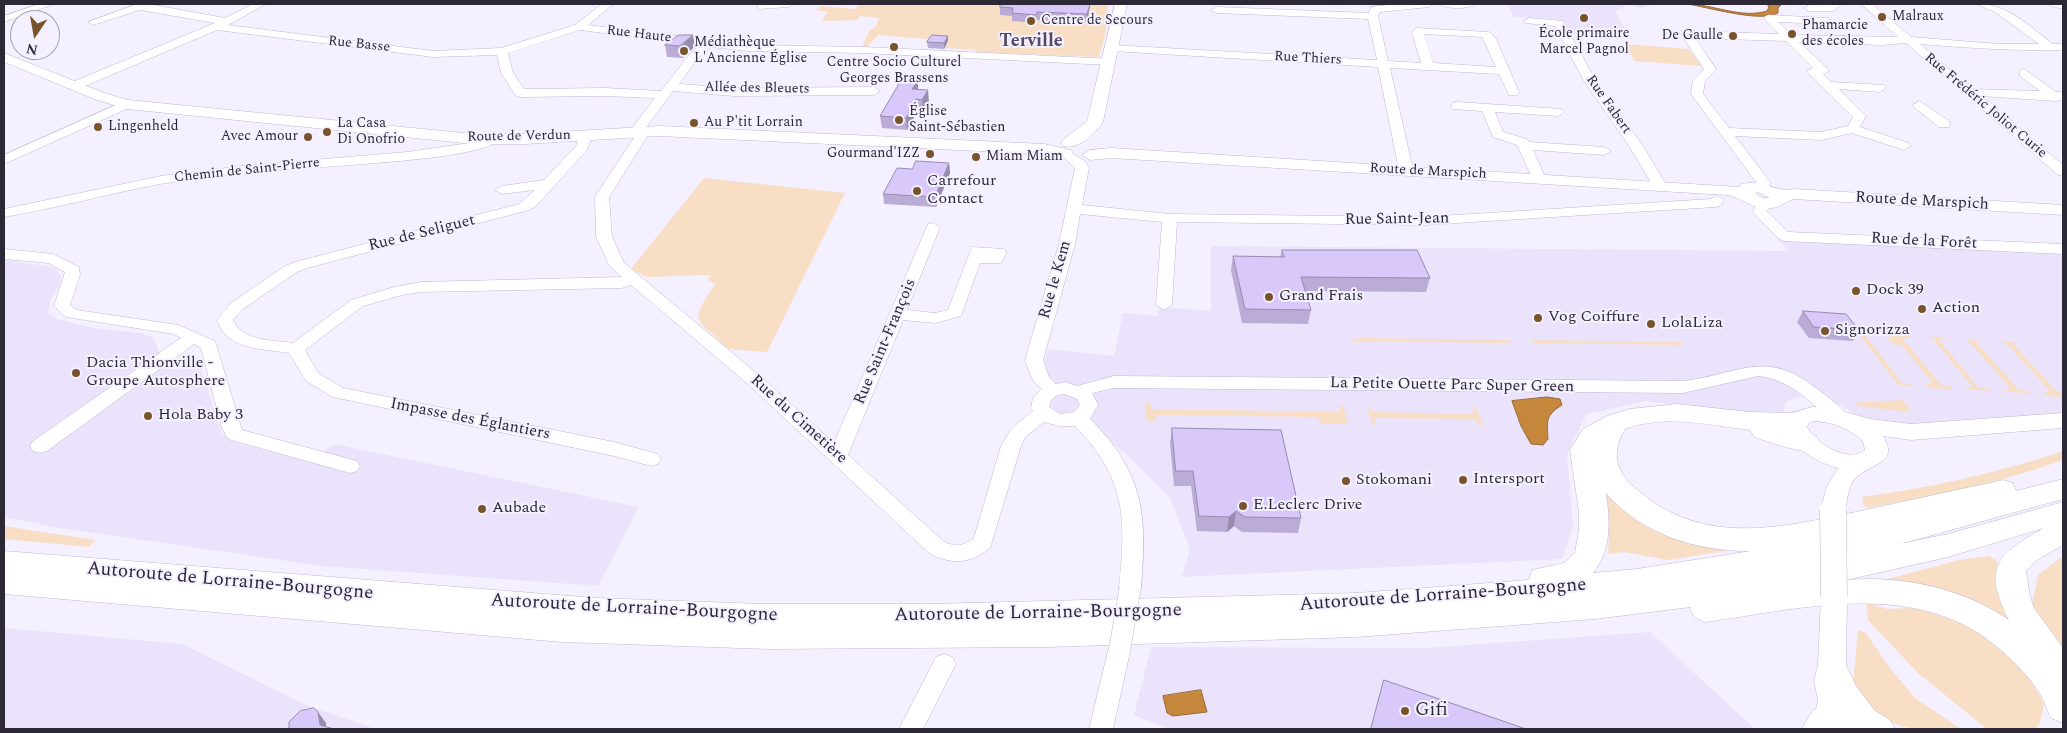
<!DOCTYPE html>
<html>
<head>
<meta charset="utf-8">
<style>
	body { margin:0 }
	#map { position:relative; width:2067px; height:733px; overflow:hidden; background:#f5f0ff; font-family:Spectral,serif }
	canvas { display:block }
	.frame { position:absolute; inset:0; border:5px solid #2c2835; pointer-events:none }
	.north { position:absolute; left:10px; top:10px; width:50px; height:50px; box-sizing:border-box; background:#f5f0ff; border:1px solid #a5a0ae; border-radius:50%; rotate:192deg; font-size:14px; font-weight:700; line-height:20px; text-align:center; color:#2c2835 }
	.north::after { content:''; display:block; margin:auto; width:18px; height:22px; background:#77542c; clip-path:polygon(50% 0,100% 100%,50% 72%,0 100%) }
</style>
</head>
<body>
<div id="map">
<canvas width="2067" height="733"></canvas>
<div class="frame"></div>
<div class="north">N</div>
</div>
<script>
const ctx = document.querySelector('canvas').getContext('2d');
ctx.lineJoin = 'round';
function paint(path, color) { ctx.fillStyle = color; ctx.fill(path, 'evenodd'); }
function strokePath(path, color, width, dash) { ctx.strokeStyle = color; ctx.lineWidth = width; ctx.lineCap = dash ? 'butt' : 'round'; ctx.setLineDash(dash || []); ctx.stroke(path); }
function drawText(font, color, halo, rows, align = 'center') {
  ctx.font = font + ' Spectral,serif'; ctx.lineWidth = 4; ctx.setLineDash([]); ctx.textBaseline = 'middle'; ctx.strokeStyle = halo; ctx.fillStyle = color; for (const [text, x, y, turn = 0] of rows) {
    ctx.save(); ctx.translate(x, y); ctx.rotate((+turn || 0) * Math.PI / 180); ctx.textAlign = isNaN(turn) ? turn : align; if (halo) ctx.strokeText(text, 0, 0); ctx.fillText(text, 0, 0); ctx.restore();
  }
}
paint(new Path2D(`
	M1507,4H1648L1651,5L1641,8L1625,4L1626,6L1615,11L1625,29L1615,28L1620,33L1608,34L1574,31L1555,19L1514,17Z
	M1777,239L2063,254V415L1942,426L1867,422L1842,406L1825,400L1800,397L1786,402L1784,411L1770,417L1646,401L1587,414L1567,454L1573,526L1562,559L1182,577L1190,549L1170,498L1123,451L1052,408L1042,372L1048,349L1114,356L1123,313L1158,316L1159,307L1211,311V246L1790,251Z
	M4,260L54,267L61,275L60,284L51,299L48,313L57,319L93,328L141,333L154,338L160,355L171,360L197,357L222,433L234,442L309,462L334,444L639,507L598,586L322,566L54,527L4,517Z
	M4,628L182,644L306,705L376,729H4Z
	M1650,632L1755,729H1170L1134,715L1151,647L1425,648Z`), '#ebe3fc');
paint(new Path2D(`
	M859,4H1108L1106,32L1099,57L975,52L976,50L945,48L949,41L878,35L867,47H862L869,31L876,26L879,18L860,16L857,20L822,21L828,12L816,10L820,6L855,9Z
	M1625,44L1689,49L1701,66L1635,61Z
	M704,178L845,193L767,352L727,349C697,315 687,327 715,284L708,280L711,275L646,277L631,269Z
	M1859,334H1864L1902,383L1912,384V386H1899Z
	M1892,335L1910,336L1911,338H1902L1941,385L1951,386L1952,389L1930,388L1924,384H1933L1902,345L1892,344L1888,339Z
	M1922,337L1947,338L1939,340L1979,388L1990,389V391L1965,389L1964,387H1973L1933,339Z
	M1360,338L1509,340L1511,343L1349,341Z
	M1959,339L1984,341L1976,342L2019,390L2029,391L2031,394L2004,391L2003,390L2011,389L1969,341Z
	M1532,340L1682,342L1683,345L1534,343Z
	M1996,341L2021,343L2022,344H2013L2057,392L2063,393V397L2049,396L2042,392H2051L2006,343Z
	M1903,400L1911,412L1857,406L1853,403Z
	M1151,403L1152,409L1340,412L1339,405H1343L1348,424H1320L1318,417L1156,415V422L1146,420L1145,404Z
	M1472,406L1475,407L1484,426H1479L1476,419L1374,418L1376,425H1373L1367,407H1370L1372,412L1474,414Z
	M2063,451V460C2000,483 1933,496 1867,508L1863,504L1862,497C1929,488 1998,473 2063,451Z
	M1607,492L1732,550L1668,560L1624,552L1608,554L1609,538L1601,494Z
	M4,526L95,540L89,547L4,539Z
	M1989,556L1997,561V576L2013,627L1888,579L1959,560Z
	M2063,556V648L2032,604L2038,575Z
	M1866,602L1887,609L1915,608L1964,623L2008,651L2027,674L2044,704L2040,723L2035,729H1987L1918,673L1868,620Z
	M1858,630L1866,633L1889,667L1915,698L1961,729C1902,729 1890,733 1853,685Z`), '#f8dec4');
const water = new Path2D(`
	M1687,4C1713,4 1741,19 1767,11L1769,7L1767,4H1789H1782L1778,8V13C1760,23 1708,7 1687,4Z
	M1547,397L1560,399L1562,405C1545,416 1547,420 1548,439L1543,445L1531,444L1521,426L1512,401Z
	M1201,690L1207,712L1173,716L1167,713L1163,696Z`);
paint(water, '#c5873c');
strokePath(water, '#976a3a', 1);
const minor = new Path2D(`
	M39,4H54L4,22V16Z
	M137,4H148L225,18L253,4H266L228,25L433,51L501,48L575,25L602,4H613L588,25L749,45L863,47L1113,59L1115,61L1109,65L863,53L749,51L711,47L697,59L679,84L734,88L874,87L880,91L874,95L734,96L673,91L645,129L650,132L609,197L612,237L624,263L760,376L834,443L928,224L933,223L940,227L907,310L935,313L948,310L972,247L1004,249L1007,252L1001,263H980L961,316L935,323L903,320L848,455L943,541C956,548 963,546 974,538L1001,446L1011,429L1033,411L1031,408L1033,398L1041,389L1032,379L1025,360L1059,244L1075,168L1062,156L1069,152L1085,161L1089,168L1082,205L1170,214L1424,217L1711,199L1717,196L1724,200L1720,206L1715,207L1424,225L1177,222L1172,305L1164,310L1156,305L1162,222L1080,214L1075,244L1043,360L1049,377L1056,384L1065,382L1077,386L1114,376L1683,381C1741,374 1766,347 1820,391C1830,399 1842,407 1848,417L1846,421L1839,423L1832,421C1810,401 1789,379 1758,376L1683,393L1114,388L1092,393L1098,405L1090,419C1145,474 1147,515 1141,589L1138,595L1130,598L1122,595L1119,589C1126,518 1127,480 1075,426H1059L1044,422L1025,437L1021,446L990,548C970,564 951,565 929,553L748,384L631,285L622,288L421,292L402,295L363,306L305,350L318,373L343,388L614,442L658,454L661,459L658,464L651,466L614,456L333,397L306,381L289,353C261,348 228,351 217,320L231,303L285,266L295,262L519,204L535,190L502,194L495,190L502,186L544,180L576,146L580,133L585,132L592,136L587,150L536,206L529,210L307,268L297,272L243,309L233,320C241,341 273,340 293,343L351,300L394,287L421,282L622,277L609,265L596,237L595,197L635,136L629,132L655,98L605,96L520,97L516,96L501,73L497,55L433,57L217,30L78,89H70L68,86L70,83L215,23L140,10L93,25L88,22ZM580,30L699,45L689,55L661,91L605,88L524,89L513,73L508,53ZM1064,394L1077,399L1080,405L1074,412L1060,414L1049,407L1051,400L1057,395Z
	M763,4H794L789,7L758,9V5Z
	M1397,4H1434L1429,7L1380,12L1378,16L1388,61L1421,63L1412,33L1416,28L1489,32L1495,37L1519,92L1517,95H1509L1499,74L1390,68L1413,170L1406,174L1399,170L1378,67L1112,51L1106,48L1112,45L1377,60L1368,19L1216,13L1211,10L1216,7L1369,13L1371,7ZM1424,34L1482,37L1496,67L1433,63Z
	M1440,4H1476C1470,9 1446,10 1440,4Z
	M1829,4H1842L1833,11H1809L1804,8L1809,5Z
	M1861,4H1872L1911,37L1999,44H2039L1995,12L1976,4C2006,2 2030,27 2053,44H2063V50C2016,51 1968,48 1920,44L1972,89L2040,91L2020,76V70L2024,69L2056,92H2063V100L2055,101L1982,96L2063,165V176L2058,175L1906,43L1882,45L1799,42L1827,68L1829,71L1823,74L1831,82L1884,85L1886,88L1880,92L1839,89L1866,116L1860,127L1909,143L1911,146L1904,150L1852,133L1821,140L1735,136L1770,182L1769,191H1759L1756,182L1691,94L1693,80L1704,69L1681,34L1687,31L1779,34L1763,18L1768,15L1827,18L1832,21L1827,24L1778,22L1792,35L1898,37ZM1695,38L1786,41L1813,68L1807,71L1809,74L1853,117L1848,126L1821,132L1729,128L1703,94L1705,81L1716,69Z
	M2050,4H2063V9L2051,6Z
	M1529,18L1563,21L1596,81L1643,146L1667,186L1665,189L1660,190L1655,189L1629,146L1584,81L1555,26L1525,23L1524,21Z
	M127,100L133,104L131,107L4,164V155Z
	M1919,101L1949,121L1950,124L1949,127H1939L1915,108L1913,105Z
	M1457,102L1562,109L1564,112L1558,116L1495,112L1503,132L1527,139L1529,142L1604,147L1611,151L1604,155L1533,150L1546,179L1539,183L1534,182L1517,145L1493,137L1482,111L1453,109L1451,106L1453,103Z
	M491,136L498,140C486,155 398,161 376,163C304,169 231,172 160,184C108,194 56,208 4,217V209L161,176L242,166L407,152L477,142Z
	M1766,199L1773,203L1767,211L1788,232L2063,244V254L1784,241L1779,239L1753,212L1755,206Z
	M4,249L53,254L79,267L80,275L70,305L77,310L178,325L215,341L242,430L357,461L360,466L357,471L350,473L228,439L222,428L201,348L194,344L47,451L40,453L33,451L30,446L33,441L181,338L174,334L66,317L54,306L65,272L49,263L4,259Z
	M1120,638L1128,640L1131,647L1113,729H1089L1109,647L1112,640Z
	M944,654L952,657L956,664L923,729H899L936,657Z`);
const major = new Path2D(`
	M1115,4H1127L1103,122C1095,134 1079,150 1063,146L1061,143C1067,134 1080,129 1087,121Z
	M4,53L107,94L128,100L474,134H525L659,126L1044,144L1071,150L1073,153L1065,158L1044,154L659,136L525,144H474L127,109L97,100L4,62Z
	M1111,148L1739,187L1741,184C1764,179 1776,193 1794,189L2063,205V215L1794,199C1786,201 1781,207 1772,208C1755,211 1743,198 1727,195L1111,158L1090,160L1082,155L1090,150ZM1758,192L1770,198H1763L1755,193Z
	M1812,407L1831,408L1870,419L1911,424L2063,413V428L1911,440L1883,436C1902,467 1863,463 1852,483C1846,493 1848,506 1842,516L1833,519L1824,516L1821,510L1826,488L1838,468C1813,461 1796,450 1785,427L1792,413ZM1813,421C1833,422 1848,428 1863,441L1865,450C1849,464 1815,443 1807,427L1809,423Z
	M1834,587L1843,590L1847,597L1846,665L1856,686L1875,711L1890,720L1895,729H1802L1813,710L1816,709L1818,700L1814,681L1818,664L1821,597L1825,590Z`);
const highway = new Path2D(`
	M1677,404L1750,412L1797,413L1806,416L1810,422L1806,428L1799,430L1817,437L1821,444L1817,451C1803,454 1769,442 1754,437L1750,430C1710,425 1664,414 1625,429C1612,451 1614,469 1633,486C1703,551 1787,526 1870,509C1914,499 1959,490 2003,480L2013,483L2016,491L2063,479V499L1900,544L1948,534L2063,502V545L2037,560L2026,571L2030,596L2034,608L2063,648V723L2051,718C2047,711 2045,702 2040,694C2030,678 2017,664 2002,651C1920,577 1805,608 1706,622L1695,618L1690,609L1691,607L1595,619L1356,637L1047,647L770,649L562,642L4,594V551L596,598L763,604H930L1357,593L1529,580L1532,570L1564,563L1575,553L1579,530V512L1570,450L1583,429L1607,416L1630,409ZM1606,493C1641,534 1698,552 1751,551L1637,569L1593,573C1612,550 1610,521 1606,493ZM2044,528C1997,554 1982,567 2009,620C1963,588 1901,575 1846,580L1948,557Z`);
strokePath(minor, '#c0b5d6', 1);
strokePath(major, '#c0b5d6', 1);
strokePath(highway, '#c0b5d6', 1);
paint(minor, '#fff');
paint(major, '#fff');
paint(highway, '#fff');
const minorBridge = new Path2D(`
	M1120,647L1130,589`);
const majorBridge = new Path2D(`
	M1833,510L1834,597`);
strokePath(minorBridge, '#c0b5d6', 22, []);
strokePath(majorBridge, '#c0b5d6', 27, []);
strokePath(minorBridge, '#fff', 21);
strokePath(majorBridge, '#fff', 26);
paint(new Path2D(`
	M1090,4L1089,11L1087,22L1037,20L1036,23L1012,21V16L1000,15V7Z
	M948,41L944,49L928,48L927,42Z
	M665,45L695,46L683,58L667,57Z
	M918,81V89L929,102L923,112H917L907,130L882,128L880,116Z
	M949,163L950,173L936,207L884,204L883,194L912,169Z
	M1282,250L1430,278L1426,292L1305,291L1311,310L1308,324L1242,323L1231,270L1233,256L1280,257Z
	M1803,311L1859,330L1853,341L1809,338L1797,322Z
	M1172,428L1301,518L1298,533L1242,532L1234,526L1227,532L1197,531L1191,486H1174L1170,443Z
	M1384,680L1526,729H1371Z`), '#bbacd7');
paint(new Path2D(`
	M1090,4L1089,11L1087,22V14Z
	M693,35L695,46L683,58L680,46Z
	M948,36V41L944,49V43Z
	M918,81V92L912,89Z
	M928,90L929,102L923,112L922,100Z
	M916,99L917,112L907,130L906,118Z
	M949,163L950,173L936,207L935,197Z
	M1236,511L1234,526L1227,532L1229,517Z
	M318,712L326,723V729L320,725Z`), '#988caf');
const building = new Path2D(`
	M1001,4H1090L1087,14L1037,12L1036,15L1012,13L1013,8L1000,7Z
	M679,35H693L680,46L665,45Z
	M932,35L948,36L944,43L927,42Z
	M918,81L912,89L928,90L922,100L916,99L906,118L880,116L900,82Z
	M916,161L949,163L935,197L883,194L897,168L912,169Z
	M1282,250H1417L1430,278L1301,277L1311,310L1245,309L1233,256L1284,257Z
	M1803,311L1846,314L1859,330L1814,327Z
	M1172,428L1281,430L1301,518L1245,517L1236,511L1229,517L1199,516L1193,471H1176Z
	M1384,680L1526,729H1371Z
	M314,708L318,712L320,725L334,729H291L289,728V722L300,711Z`);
paint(building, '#d9c8fa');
strokePath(building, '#988caf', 1);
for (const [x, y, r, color] of [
	[1882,17,5,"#77542c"],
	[1584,18,5,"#77542c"],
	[1031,21,5,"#77542c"],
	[1792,34,5,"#77542c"],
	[1733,36,5,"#77542c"],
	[894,47,5,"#77542c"],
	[684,51,5,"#77542c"],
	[899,120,5,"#77542c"],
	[694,123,5,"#77542c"],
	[98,127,5,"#77542c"],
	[327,132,5,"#77542c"],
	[308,137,5,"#77542c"],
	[930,154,5,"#77542c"],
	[976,157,5,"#77542c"],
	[917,191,5,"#77542c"],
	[1856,291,5,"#77542c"],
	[1269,297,5,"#77542c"],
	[1922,309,5,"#77542c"],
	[1538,318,5,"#77542c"],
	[1651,324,5,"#77542c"],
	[1825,331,5,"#77542c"],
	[76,373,5,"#77542c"],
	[148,416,5,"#77542c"],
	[1463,480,5,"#77542c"],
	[1346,481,5,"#77542c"],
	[1243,506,5,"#77542c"],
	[482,509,5,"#77542c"],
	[1405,711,5,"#77542c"]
]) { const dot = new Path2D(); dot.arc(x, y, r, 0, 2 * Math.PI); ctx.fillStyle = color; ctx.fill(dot); strokePath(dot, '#f5f0ff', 2); }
drawText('14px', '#2c2835', '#f5f0ff', [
	["Malraux",1892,17],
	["Centre de Secours",1041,21],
	["Phamarcie",1802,26],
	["des écoles",1802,42],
	["École primaire",1584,34,"center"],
	["Marcel Pagnol",1584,50,"center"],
	["De Gaulle",1723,36,"right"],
	["Médiathèque",694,43],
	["L'Ancienne Église",694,59],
	["Centre Socio Culturel",894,63,"center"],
	["Georges Brassens",894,79,"center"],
	["Église",909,112],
	["Saint-Sébastien",909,128],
	["Au P'tit Lorrain",704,123],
	["La Casa",337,124],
	["Di Onofrio",337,140],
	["Lingenheld",108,127],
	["Avec Amour",298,137,"right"],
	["Gourmand'IZZ",920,154,"right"],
	["Miam Miam",986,157]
], 'left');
drawText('14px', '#2c2835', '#f5f0ff', [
	["Rue Haute",639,35,7],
	["Rue Basse",359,45,6],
	["Rue Thiers",1308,59,3],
	["Allée des Bleuets",757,89,1],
	["Rue Fabert",1608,105,55],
	["Rue Frédéric Joliot Curie",1985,106,40],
	["Route de Verdun",519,137,-1],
	["Chemin de Saint-Pierre",247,171,-6],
	["Route de Marspich",1428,172,3]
]);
drawText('16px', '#2c2835', '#f5f0ff', [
	["Carrefour",927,182],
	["Contact",927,200],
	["Dock 39",1866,291],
	["Grand Frais",1279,297],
	["Action",1932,309],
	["Vog Coiffure",1548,318],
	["LolaLiza",1661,324],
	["Signorizza",1835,331],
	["Dacia Thionville -",86,364],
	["Groupe Autosphere",86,382],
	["Hola Baby 3",158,416],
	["Intersport",1473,480],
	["Stokomani",1356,481],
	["E.Leclerc Drive",1253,506],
	["Aubade",492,509]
], 'left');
drawText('16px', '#2c2835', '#f5f0ff', [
	["Route de Marspich",1922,202,3],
	["Rue Saint-Jean",1397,220,-1],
	["Rue de Seliguet",422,234,-14],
	["Rue de la Forêt",1924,242,3],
	["Rue le Kem",1056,280,-74],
	["Rue Saint-François",886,342,-67],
	["La Petite Ouette Parc Super Green",1452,386,1],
	["Impasse des Églantiers",470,420,11],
	["Rue du Cimetière",798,420,42]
]);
drawText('bold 18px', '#544a67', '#f5f0ff', [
	["Terville",1031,42]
]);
drawText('19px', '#2c2835', '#f5f0ff', [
	["Autoroute de Lorraine-Bourgogne",230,582,5],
	["Autoroute de Lorraine-Bourgogne",1443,596,-4],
	["Autoroute de Lorraine-Bourgogne",634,609,3],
	["Autoroute de Lorraine-Bourgogne",1038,614,-1]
]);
drawText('19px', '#2c2835', '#f5f0ff', [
	["Gifi",1415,711]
], 'left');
</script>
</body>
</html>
